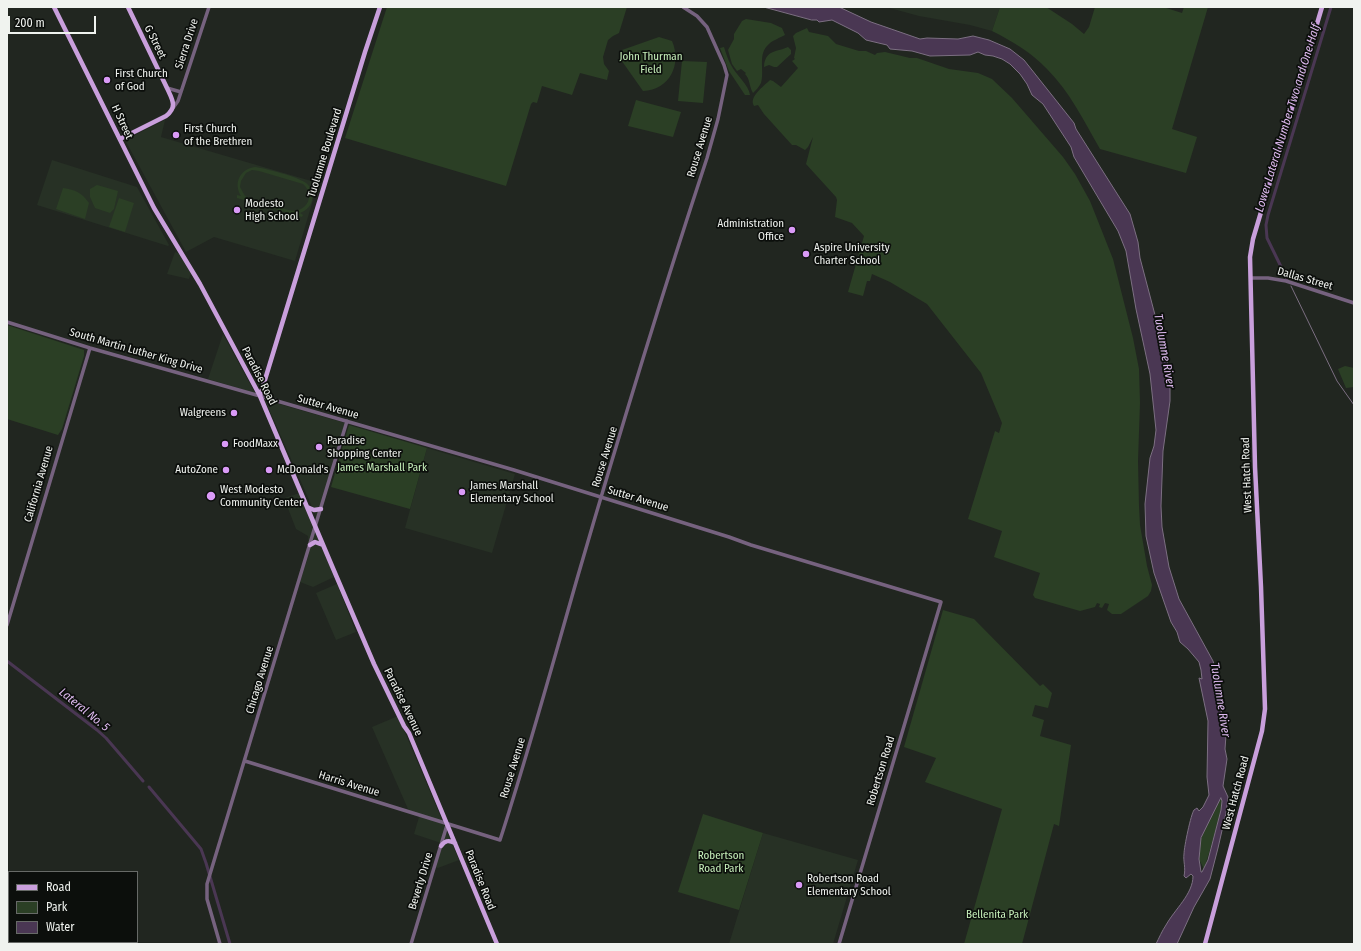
<!DOCTYPE html>
<html>
<head>
<meta charset="utf-8">
<style>
	body { margin:0 }
	#map { position:relative; width:1361px; height:951px; overflow:hidden; background:#212620; font-family:"Fira Sans Condensed",sans-serif }
	canvas { display:block }
	.frame { position:absolute; inset:0; border:8px solid #f0f3ef; pointer-events:none }
	.legend { position:absolute; left:8px; top:871px; width:130px; height:72px; box-sizing:border-box; background:#0c0f0c; border:1px solid #676a67; margin:0; padding:5px 7px; list-style:none; font-size:12px; color:#f0f3ef }
	.legend li { display:flex; align-items:center; gap:8px; height:20px }
	.legend b { width:20px; border:1px solid #676a67 }
	.scale { position:absolute; left:8px; top:16px; width:88px; height:18px; box-sizing:border-box; border:2px solid #f0f3ef; border-top:0; padding-left:5px; font-size:12px; line-height:14px; white-space:nowrap; color:#f0f3ef; -webkit-text-stroke:3px #0c0f0c; paint-order:stroke }
</style>
</head>
<body>
<div id="map">
<canvas width="1361" height="951"></canvas>
<div class="frame"></div>
<ul class="legend">
<li><b style="height:5px;background:#c99fdc"></b>Road</li>
<li><b style="height:11px;background:#2b3f25"></b>Park</li>
<li><b style="height:11px;background:#4a3753"></b>Water</li>
</ul>
<div class="scale">200 m</div>
</div>
<script>
const ctx = document.querySelector('canvas').getContext('2d');
ctx.lineJoin = 'round';
function paint(path, color) { ctx.fillStyle = color; ctx.fill(path, 'evenodd'); }
function strokePath(path, color, width, dash) { ctx.strokeStyle = color; ctx.lineWidth = width; ctx.lineCap = dash ? 'butt' : 'round'; ctx.setLineDash(dash || []); ctx.stroke(path); }
function drawText(font, color, halo, rows, align = 'center') {
  ctx.font = font + ' "Fira Sans Condensed",sans-serif'; ctx.lineWidth = 3.5; ctx.setLineDash([]); ctx.textBaseline = 'middle'; ctx.strokeStyle = halo; ctx.fillStyle = color; for (const [text, x, y, turn = 0] of rows) {
    ctx.save(); ctx.translate(x, y); ctx.rotate((+turn || 0) * Math.PI / 180); ctx.textAlign = isNaN(turn) ? turn : align; if (halo) ctx.strokeText(text, 0, 0); ctx.fillText(text, 0, 0); ctx.restore();
  }
}
paint(new Path2D(`
	M886,7H1000L992,31L970,25L919,16Z
	M165,120L161,137L318,183L295,261L214,237L186,252L125,140Z
	M52,160L137,187L169,245L168,246L37,205Z
	M175,252L181,254L191,273L189,279L167,274Z
	M223,334L255,393L208,379Z
	M265,400L345,423L317,518Z
	M427,448L515,474L492,553L405,528Z
	M300,493L334,577L313,587L300,582L309,554L308,536L296,529L284,498Z
	M337,584L356,632L336,640L316,593Z
	M398,716L459,860L438,868L434,867L441,843L414,834L419,817L408,809L372,727Z
	M763,833L858,860L833,944H729Z`), '#273125');
paint(new Path2D(`
	M387,7H627L619,33L613,36L608,40L603,57L604,64L609,71L607,80L580,73L572,95L542,86L537,103L533,102L531,104L506,186L345,138Z
	M1000,7H1046L1072,24L1084,34L1089,27L1095,7H1163L1182,13L1184,7H1208L1172,129L1197,137L1186,173L1100,149C1084,121 1070,92 1047,69C1032,53 1012,41 992,31Z
	M746,19L771,23L782,28L785,35C780,38 773,40 769,44C757,54 765,70 761,83C759,87 756,90 753,93C749,86 750,79 745,74L746,73L741,69L737,71L732,64L728,50L734,39V34L742,21Z
	M807,28L809,32L828,36L836,44L859,51H866L875,55L877,53L885,52L910,58H917L949,69L978,73L992,79L1012,98L1063,157L1075,174L1090,201L1113,259L1133,338L1139,369L1140,403L1138,461L1139,506L1140,525L1147,566L1152,585L1151,591L1148,596L1121,614H1112L1107,610L1109,604L1105,603L1102,608L1099,607L1100,604L1097,603L1095,607L1080,611L1035,598L1033,595L1040,573L994,557L1002,531L968,519L995,431L999,433L1002,423L981,373L927,304L890,282L872,274L870,281H867L863,296L848,292L864,236L852,223L835,217L837,200L836,197L806,164L813,137L808,147L805,150L796,145H792L764,114L758,105L754,106C748,97 764,86 770,80L773,81L781,87L798,68L792,61L795,59L794,58L796,48L793,36L796,33Z
	M659,37L672,41C682,64 670,90 643,91L619,57V53L622,50Z
	M724,47C726,53 728,60 731,65C736,75 749,85 750,95H745L729,71L720,48Z
	M788,47L791,50V54L777,67H774L769,65L764,67C765,49 778,52 788,47Z
	M682,61L707,62L703,103L678,101Z
	M636,100L681,112L673,137L628,126Z
	M255,167C264,168 299,177 306,183C311,187 313,193 312,200C311,206 306,211 300,213L303,215L302,217L237,198V195L241,196C233,183 240,169 255,167ZM252,170L259,171L303,184C315,195 308,211 292,211L251,199L245,196L240,187L241,181L246,173Z
	M97,185L118,191L114,209L110,213L95,208L90,197V189Z
	M63,188C76,190 81,192 89,203L85,219L56,209Z
	M119,198L134,203L125,232L109,227Z
	M7,325L84,350V356L62,429L58,435L7,419Z
	M1345,366L1354,368V387L1346,388L1338,369Z
	M349,425L427,448L410,509L331,487Z
	M943,610L974,619L1040,686L1043,684L1052,693L1048,708L1035,705L1032,716L1044,720L1040,736L1071,745L1059,826L1054,824L1022,944H964L1002,809L925,782L936,758L904,747Z
	M1221,798C1221,799 1222,800 1222,801C1223,807 1207,861 1204,869L1199,859L1201,838Z
	M703,814L763,833L739,910L678,892Z`), '#2b3f25');
const water = new Path2D(`
	M764,7H839L871,22L920,39L927,38L958,39L973,36L989,40L1010,49L1024,60L1074,123L1076,129L1130,214L1138,242L1140,258L1170,372V401L1163,451L1161,506L1162,527L1169,567L1179,599L1213,661L1217,674L1220,704L1226,735L1225,749L1227,759L1223,786L1228,797L1226,813L1218,848L1210,879L1194,907L1177,944H1156C1159,938 1162,931 1166,925C1175,909 1193,894 1193,876L1191,874L1186,878L1184,876C1186,868 1183,861 1184,854C1184,847 1191,814 1194,810C1195,809 1196,809 1197,808L1199,811L1203,807L1209,795L1207,777L1208,721L1199,678L1202,679L1201,670L1199,662L1188,649L1180,642L1177,632L1171,622L1154,573L1146,536L1145,504L1150,458L1154,446L1156,430L1150,374L1136,309L1126,251L1118,231L1074,157L1071,147L1043,104L1032,95L1027,84L1020,74L1010,64L1002,59L993,56L985,55L978,52L970,55L930,56L912,51L890,49L887,45L866,40L858,33L832,20L819,22L817,20H812ZM1221,798L1222,801L1221,810L1208,860L1202,872H1201L1199,859L1201,838Z`);
paint(water, '#4a3753');
strokePath(water, '#7c6f82', 1);
strokePath(new Path2D(`
	M1291,286L1337,381L1354,405`), '#7c6f82', 1);
strokePath(new Path2D(`
	M1287,279L1267,238L1266,225L1268,215L1331,7
	M7,661L97,730L106,738L143,781
	M149,787L201,849L206,863L230,944`), '#4a3753', 3);
strokePath(new Path2D(`
	M167,88L181,92
	M173,108L178,101L181,92L209,7
	M1251,278H1268L1286,281L1354,303
	M7,322L90,348L260,396L514,470L729,537L751,545L941,602L839,944
	M7,625L90,348
	M245,761L500,840C528,754 552,666 577,579C618,438 661,297 707,158L718,119L727,75L724,65L707,27L697,16L683,7
	M220,944L207,899V884L347,421
	M411,944L447,825`), '#76627f', 3.5);
strokePath(new Path2D(`
	M54,7L154,208L200,284L260,396L332,566L374,664L404,726L409,733L497,944
	M120,139L166,116C178,107 172,99 167,88L128,7
	M260,396L365,52L380,7
	M307,507L314,510L321,509
	M310,545L315,542L323,545
	M441,846C445,840 449,840 455,843
	M1205,944L1262,731L1265,709L1261,587L1255,467L1250,257L1253,239L1322,7`), '#c99fdc', 4.5);
for (const [x, y, r, color] of [
	[107,80,4,"#da9af7"],
	[176,135,4,"#da9af7"],
	[237,210,4,"#da9af7"],
	[792,230,4,"#da9af7"],
	[806,254,4,"#da9af7"],
	[234,413,4,"#da9af7"],
	[225,444,4,"#da9af7"],
	[319,447,4,"#da9af7"],
	[226,470,4,"#da9af7"],
	[269,470,4,"#da9af7"],
	[462,492,4,"#da9af7"],
	[211,496,5,"#da9af7"],
	[799,885,4,"#da9af7"]
]) { const dot = new Path2D(); dot.arc(x, y, r, 0, 2 * Math.PI); ctx.fillStyle = color; ctx.fill(dot); strokePath(dot, '#0c0f0c', 1.5); }
drawText('11px', '#f0f3ef', '#0c0f0c', [
	["G Street",155,42,64],
	["Sierra Drive",187,44,-72],
	["H Street",122,122,65],
	["Rouse Avenue",700,147,-73],
	["Tuolumne Boulevard",325,153,-73],
	["Dallas Street",1305,279,16],
	["South Martin Luther King Drive",136,351,16],
	["Paradise Road",259,376,63],
	["Sutter Avenue",328,407,16],
	["Rouse Avenue",605,457,-73],
	["West Hatch Road",1247,475,-92],
	["California Avenue",39,484,-74],
	["Sutter Avenue",638,499,17],
	["Chicago Avenue",260,680,-73],
	["Paradise Avenue",403,702,64],
	["Rouse Avenue",513,768,-73],
	["Robertson Road",881,771,-73],
	["Harris Avenue",349,784,17],
	["West Hatch Road",1236,793,-75],
	["Paradise Road",480,880,68],
	["Beverly Drive",421,881,-73]
]);
drawText('11px', '#c6efba', '#0c0f0c', [
	["John Thurman",651,57],
	["Field",651,70],
	["James Marshall Park",382,468],
	["Robertson",721,856],
	["Road Park",721,869],
	["Bellenita Park",997,915]
]);
drawText('11px', '#f0f3ef', '#0c0f0c', [
	["First Church",115,74],
	["of God",115,87],
	["First Church",184,129],
	["of the Brethren",184,142],
	["Modesto",245,204],
	["High School",245,217],
	["Administration",784,224,"right"],
	["Office",784,237,"right"],
	["Aspire University",814,248],
	["Charter School",814,261],
	["Walgreens",226,413,"right"],
	["Paradise",327,441],
	["Shopping Center",327,454],
	["FoodMaxx",233,444],
	["AutoZone",218,470,"right"],
	["McDonald's",277,470],
	["James Marshall",470,486],
	["Elementary School",470,499],
	["West Modesto",220,490],
	["Community Center",220,503],
	["Robertson Road",807,879],
	["Elementary School",807,892]
], 'left');
drawText('italic 12px', '#ddb9ee', '#0c0f0c', [
	["Lower Lateral Number Two and One Half",1288,118,-73],
	["Tuolumne River",1164,351,80],
	["Tuolumne River",1220,700,81],
	["Lateral No. 5",84,710,39]
]);
</script>
</body>
</html>
